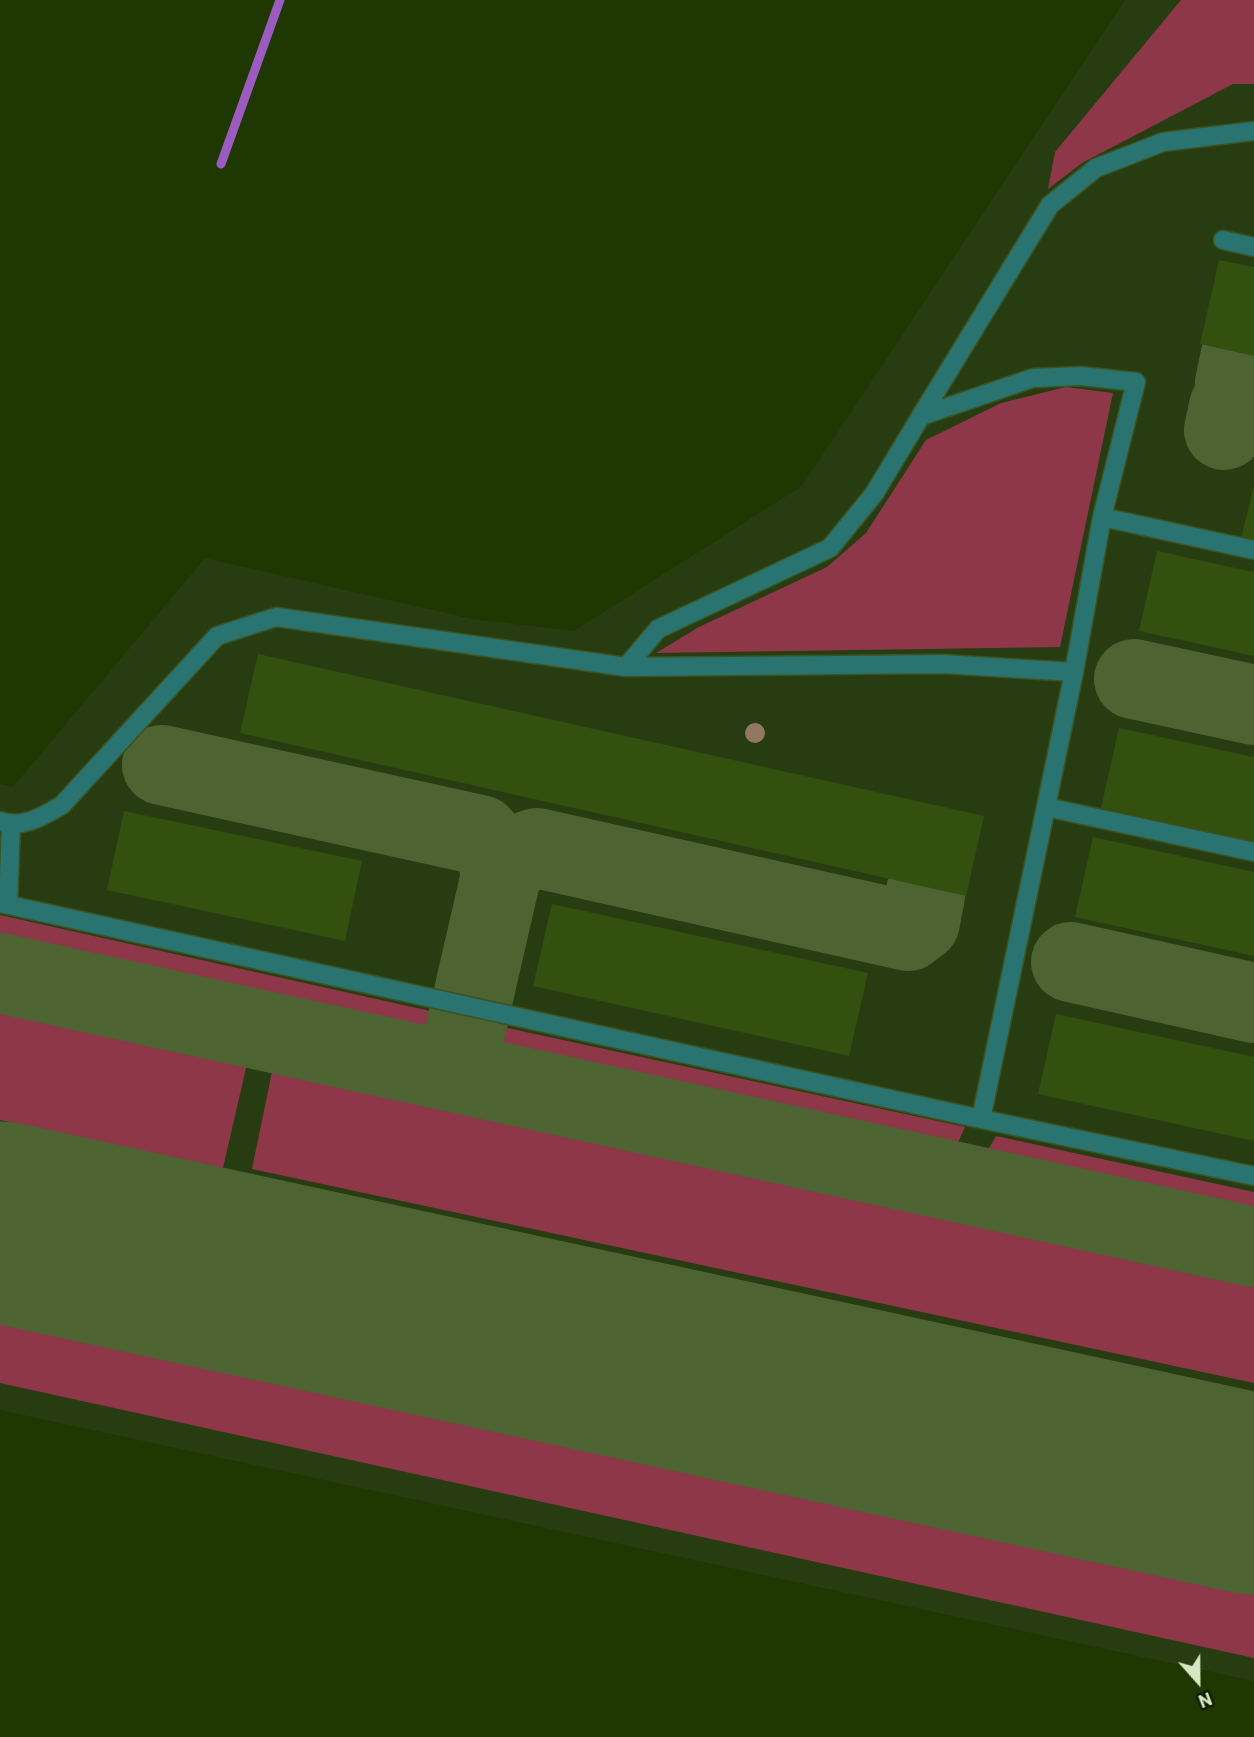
<!DOCTYPE html>
<html>
<head>
<meta charset="utf-8">
<style>
	body { margin:0 }
	#map { position:relative; width:1254px; height:1737px; overflow:hidden; background:#1f3700; font-family:Barlow,sans-serif }
	canvas { display:block }
	.north { position:absolute; left:1163px; top:1646px; width:70px; height:70px; -webkit-text-stroke:5px #0e1c01; paint-order:stroke; rotate:159deg; font-size:19px; font-weight:700; line-height:28px; text-align:center; color:#d3e7c3 }
	.north::after { content:''; display:block; margin:auto; width:24px; height:32px; background:#d3e7c3; clip-path:polygon(50% 0,100% 100%,50% 72%,0 100%) }
</style>
</head>
<body>
<div id="map">
<canvas width="1254" height="1737"></canvas>
<div class="north">N</div>
</div>
<script>
const ctx = document.querySelector('canvas').getContext('2d');
ctx.lineJoin = 'round';
function paint(path, color) { ctx.fillStyle = color; ctx.fill(path, 'evenodd'); }
function strokePath(path, color, width, dash) { ctx.strokeStyle = color; ctx.lineWidth = width; ctx.lineCap = dash ? 'butt' : 'round'; ctx.setLineDash(dash || []); ctx.stroke(path); }
paint(new Path2D(`
	M1125,0H1254V1681L0,1410V784L13,787L205,558L472,619L574,631L802,486Z`), '#283c12');
paint(new Path2D(`
	M1181,0H1254V84H1233L1082,163L1048,189L1055,152Z
	M1066,387L1113,393L1060,647L656,653L699,627L827,567L866,533L926,440L1001,403Z
	M0,915L448,1015L441,1046L0,946Z
	M0,1001L249,1055L223,1168L0,1120Z
	M489,1024L965,1127L955,1149L475,1048Z
	M275,1057L1254,1276V1383L252,1169Z
	M996,1136L1254,1192V1218L1075,1179L985,1155Z
	M0,1152L1254,1427V1448L0,1172Z
	M0,1280L1254,1547V1658L0,1383Z`), '#8d3748');
strokePath(new Path2D(`
	M221,164L280,0`), '#9b5bc1', 9);
strokePath(new Path2D(`
	M1224,430L1229,407L1239,399L1235,383L1241,354
	M1134,679L1254,705
	M162,765L480,835L494,851L502,871
	M1071,962L1254,1003
	M0,973L1254,1247
	M456,1071L502,871C511,859 523,852 537,848L908,931L920,922L925,895`), '#4d6432', 80);
strokePath(new Path2D(`
	M0,1222L1254,1494`), '#4d6432', 201);
paint(new Path2D(`
	M1219,260L1254,267V356L1200,344Z
	M1254,486V541L1241,538Z
	M1157,551L1254,572V656L1139,631Z
	M258,654L984,816L966,896L240,733Z
	M1119,728L1254,757V842L1101,808Z
	M124,811L362,861L345,941L107,890Z
	M1093,837L1254,872V956L1075,917Z
	M552,904L868,973L849,1056L533,986Z
	M1056,1014L1254,1057V1141L1038,1094Z`), '#33500f');
const minor = new Path2D(`
	M1223,240L1254,247
	M921,416L1050,205L1096,168L1163,142L1254,131
	M626,667L658,629L830,548L874,494L921,416L1033,378L1081,376L1136,382L1102,517
	M1046,807L1254,852
	M0,821C23,829 43,816 62,805L217,636L276,617L626,667L943,664L1074,672
	M0,903L981,1119L1074,672L1102,517L1254,550
	M8,905L11,824
	M981,1119L1254,1176`);
strokePath(minor, '#3c531f', 21);
strokePath(minor, '#297471', 18);
ctx.fillStyle = '#907863';
for (const [x, y] of [
	[755,733]
]) { ctx.beginPath(); ctx.arc(x, y, 10, 0, 2 * Math.PI); ctx.fill(); }
</script>
</body>
</html>
